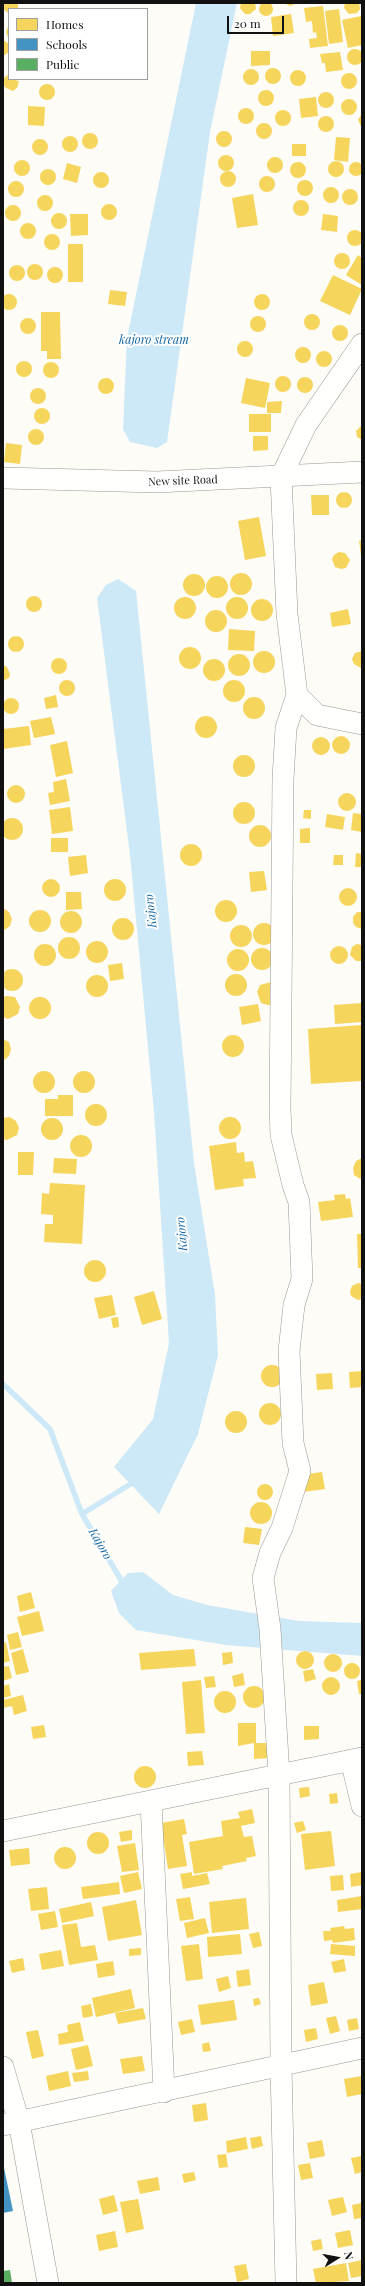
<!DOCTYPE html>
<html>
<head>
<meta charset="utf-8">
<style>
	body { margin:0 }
	#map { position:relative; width:365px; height:2286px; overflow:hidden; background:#fdfcf7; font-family:"Playfair Display",serif }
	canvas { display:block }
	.frame { position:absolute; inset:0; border:4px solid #111; pointer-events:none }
	.legend { position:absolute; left:8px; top:8px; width:140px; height:72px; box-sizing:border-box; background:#fff; border:1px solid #a0a0a0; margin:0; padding:5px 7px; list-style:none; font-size:12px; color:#111 }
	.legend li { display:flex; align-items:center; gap:8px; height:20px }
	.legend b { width:20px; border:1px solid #a0a0a0 }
	.north { position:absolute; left:317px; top:2238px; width:40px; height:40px; -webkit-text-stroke:3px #fff; paint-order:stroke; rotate:79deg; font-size:11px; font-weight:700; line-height:16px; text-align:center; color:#111 }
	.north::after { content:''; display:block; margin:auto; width:14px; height:18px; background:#111; clip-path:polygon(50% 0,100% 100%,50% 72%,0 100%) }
	.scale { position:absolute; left:227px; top:16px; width:57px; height:18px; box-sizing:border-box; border:2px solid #111; border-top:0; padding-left:5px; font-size:12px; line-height:14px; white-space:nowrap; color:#111; -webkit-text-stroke:3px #fff; paint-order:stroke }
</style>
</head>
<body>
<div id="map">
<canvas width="365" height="2286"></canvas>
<div class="frame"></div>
<ul class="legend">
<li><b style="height:11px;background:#f6d55c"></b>Homes</li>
<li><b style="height:11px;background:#4393c3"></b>Schools</li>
<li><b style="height:11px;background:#5aae61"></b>Public</li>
</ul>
<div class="north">N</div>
<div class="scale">20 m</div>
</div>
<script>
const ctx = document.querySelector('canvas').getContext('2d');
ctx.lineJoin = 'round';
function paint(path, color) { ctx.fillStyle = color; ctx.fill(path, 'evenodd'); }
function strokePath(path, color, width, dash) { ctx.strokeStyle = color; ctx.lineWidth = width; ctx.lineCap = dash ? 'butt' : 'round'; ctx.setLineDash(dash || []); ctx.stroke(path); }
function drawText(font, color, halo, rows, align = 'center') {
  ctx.font = font + ' "Playfair Display",serif'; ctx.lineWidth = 4; ctx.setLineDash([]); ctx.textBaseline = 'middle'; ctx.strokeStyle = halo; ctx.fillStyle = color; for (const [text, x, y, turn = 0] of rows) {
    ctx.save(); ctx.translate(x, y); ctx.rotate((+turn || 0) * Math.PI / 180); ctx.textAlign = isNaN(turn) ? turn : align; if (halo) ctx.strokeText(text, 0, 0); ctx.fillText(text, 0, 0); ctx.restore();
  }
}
paint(new Path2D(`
	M196,3H237L210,132L167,442L157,448L130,442L123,429L127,338Z
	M118,579L136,591L194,1163L215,1295L218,1355L198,1434L159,1514L114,1467L153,1419L169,1343L154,1112L130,855L97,598L106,585Z
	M143,1572L173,1595L207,1605L299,1621L362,1623V1656L226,1645L136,1630L119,1613L111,1591L128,1573Z`), '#cde8f7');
paint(new Path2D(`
	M259 9a7 7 0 1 1 14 0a7 7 0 1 1-14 0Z
	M3,3H18V9H9V13L7,12L3,9Z
	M241,3H255L256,9L250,14H245L240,8Z
	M284,3H297L290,6Z
	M345,3H359L360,9L357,13L349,14L344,8Z
	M323,6L328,46L310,48L309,39L317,38L316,32L313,33L312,21L306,22L304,8Z
	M339,9L343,42L329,44L325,11Z
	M291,14L294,33L273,36L271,17Z
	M361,16L362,45L348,48L342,20Z
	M9,24V40L6,32Z
	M3,40L9,44V52L3,56Z
	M347 57a8 8 0 1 1 16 0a8 8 0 1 1-16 0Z
	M251,51H270V65L251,66Z
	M340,52L343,70L326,72L325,63H322L320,54Z
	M265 76a8 8 0 1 1 16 0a8 8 0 1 1-16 0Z
	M243 77a8 8 0 1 1 16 0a8 8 0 1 1-16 0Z
	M290 78a8 8 0 1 1 16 0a8 8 0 1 1-16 0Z
	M341 81a8 8 0 1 1 16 0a8 8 0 1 1-16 0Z
	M9,74V79L19,81L17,88L13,91L6,88L3,84L4,78Z
	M39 92a8 8 0 1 1 16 0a8 8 0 1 1-16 0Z
	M258 98a8 8 0 1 1 16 0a8 8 0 1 1-16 0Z
	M318 100a8 8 0 1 1 16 0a8 8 0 1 1-16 0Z
	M316,97L318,116L301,118L299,99Z
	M341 107a8 8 0 1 1 16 0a8 8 0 1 1-16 0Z
	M28,106L45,107L44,126L28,125Z
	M238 116a8 8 0 1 1 16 0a8 8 0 1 1-16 0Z
	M275 118a8 8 0 1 1 16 0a8 8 0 1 1-16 0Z
	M362,113V128L358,120Z
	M318 124a8 8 0 1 1 16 0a8 8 0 1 1-16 0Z
	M256 131a8 8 0 1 1 16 0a8 8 0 1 1-16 0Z
	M216 139a8 8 0 1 1 16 0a8 8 0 1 1-16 0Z
	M82 141a8 8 0 1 1 16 0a8 8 0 1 1-16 0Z
	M62 144a8 8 0 1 1 16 0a8 8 0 1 1-16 0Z
	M336,137L350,138L348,162L334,160Z
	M32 147a8 8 0 1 1 16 0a8 8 0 1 1-16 0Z
	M292,144H306V156H292Z
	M218 163a8 8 0 1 1 16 0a8 8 0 1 1-16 0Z
	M267 165a8 8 0 1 1 16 0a8 8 0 1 1-16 0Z
	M14 168a8 8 0 1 1 16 0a8 8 0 1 1-16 0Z
	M328 169a8 8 0 1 1 16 0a8 8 0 1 1-16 0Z
	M349 169a7 7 0 1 1 14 0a7 7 0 1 1-14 0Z
	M290 170a8 8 0 1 1 16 0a8 8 0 1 1-16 0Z
	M67,163L81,167L77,183L63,179Z
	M40 177a8 8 0 1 1 16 0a8 8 0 1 1-16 0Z
	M220 179a8 8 0 1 1 16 0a8 8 0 1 1-16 0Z
	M93 180a8 8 0 1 1 16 0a8 8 0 1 1-16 0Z
	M259 184a8 8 0 1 1 16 0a8 8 0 1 1-16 0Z
	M297 188a8 8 0 1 1 16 0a8 8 0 1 1-16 0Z
	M8 189a8 8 0 1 1 16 0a8 8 0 1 1-16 0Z
	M323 195a8 8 0 1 1 16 0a8 8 0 1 1-16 0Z
	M342 197a8 8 0 1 1 16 0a8 8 0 1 1-16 0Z
	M253,194L258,225L237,228L232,198Z
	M37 203a8 8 0 1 1 16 0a8 8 0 1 1-16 0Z
	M293 208a8 8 0 1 1 16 0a8 8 0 1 1-16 0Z
	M101 212a8 8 0 1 1 16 0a8 8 0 1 1-16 0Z
	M5 213a8 8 0 1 1 16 0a8 8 0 1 1-16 0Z
	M51 221a8 8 0 1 1 16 0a8 8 0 1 1-16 0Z
	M70,214H88V235L71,236Z
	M323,214L338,216L337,232L321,230Z
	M20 231a8 8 0 1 1 16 0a8 8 0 1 1-16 0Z
	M347 238a8 8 0 1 1 16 0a8 8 0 1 1-16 0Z
	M44 242a8 8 0 1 1 16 0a8 8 0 1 1-16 0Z
	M68,244H83V282H68Z
	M334 261a8 8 0 1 1 16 0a8 8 0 1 1-16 0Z
	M358,255L362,258V285L346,275Z
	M27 272a8 8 0 1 1 16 0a8 8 0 1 1-16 0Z
	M9 273a8 8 0 1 1 16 0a8 8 0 1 1-16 0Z
	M47 275a8 8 0 1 1 16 0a8 8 0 1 1-16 0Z
	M333,275L362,289L350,315L320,301Z
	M110,290L127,292L125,306L108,304Z
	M254 302a8 8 0 1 1 16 0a8 8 0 1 1-16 0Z
	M1 302a8 8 0 1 1 16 0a8 8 0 1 1-16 0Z
	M41,312H60L61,359H47V351H41Z
	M304 322a8 8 0 1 1 16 0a8 8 0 1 1-16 0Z
	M250 324a8 8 0 1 1 16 0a8 8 0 1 1-16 0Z
	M20 326a8 8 0 1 1 16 0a8 8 0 1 1-16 0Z
	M332 333a8 8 0 1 1 16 0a8 8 0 1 1-16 0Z
	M237 349a8 8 0 1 1 16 0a8 8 0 1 1-16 0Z
	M295 355a8 8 0 1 1 16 0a8 8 0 1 1-16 0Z
	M316 359a8 8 0 1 1 16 0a8 8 0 1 1-16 0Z
	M16 369a8 8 0 1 1 16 0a8 8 0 1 1-16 0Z
	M43 370a8 8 0 1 1 16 0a8 8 0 1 1-16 0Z
	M275 384a8 8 0 1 1 16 0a8 8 0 1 1-16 0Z
	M297 385a8 8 0 1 1 16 0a8 8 0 1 1-16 0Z
	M98 386a8 8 0 1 1 16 0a8 8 0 1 1-16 0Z
	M246,378L270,383L265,408L241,403Z
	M30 396a8 8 0 1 1 16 0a8 8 0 1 1-16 0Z
	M282,401L281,413H267V402Z
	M34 416a8 8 0 1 1 16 0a8 8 0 1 1-16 0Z
	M249,414H271V432H249Z
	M362,425V440L357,437L356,431Z
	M28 437a8 8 0 1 1 16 0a8 8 0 1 1-16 0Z
	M253,436H268V450L253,451Z
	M6,443L22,445L20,464L4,462Z
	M336 500a8 8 0 1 1 16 0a8 8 0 1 1-16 0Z
	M311,495H329V515H312Z
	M259,517L266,556L245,560L238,521Z
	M362,540V555H361L359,541Z
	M339,552L345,553L350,560L346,568L341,569L335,567L332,559L334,555Z
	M230 584a11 11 0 1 1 22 0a11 11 0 1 1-22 0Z
	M183 585a11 11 0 1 1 22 0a11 11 0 1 1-22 0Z
	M206 587a11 11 0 1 1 22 0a11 11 0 1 1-22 0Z
	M26 604a8 8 0 1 1 16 0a8 8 0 1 1-16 0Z
	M226 608a11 11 0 1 1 22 0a11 11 0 1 1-22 0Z
	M174 608a11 11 0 1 1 22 0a11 11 0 1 1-22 0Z
	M251 610a11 11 0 1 1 22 0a11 11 0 1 1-22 0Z
	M348,609L351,624L332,627L330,613Z
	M205 621a11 11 0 1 1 22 0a11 11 0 1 1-22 0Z
	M229,629L255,631L254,651L228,650Z
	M8 644a8 8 0 1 1 16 0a8 8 0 1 1-16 0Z
	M179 658a11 11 0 1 1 22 0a11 11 0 1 1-22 0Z
	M253 662a11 11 0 1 1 22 0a11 11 0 1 1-22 0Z
	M362,651V668H361L354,664L352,659L355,653Z
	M228 665a11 11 0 1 1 22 0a11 11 0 1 1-22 0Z
	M51 666a8 8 0 1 1 16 0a8 8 0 1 1-16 0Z
	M203 670a11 11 0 1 1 22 0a11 11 0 1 1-22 0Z
	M3,665L7,667L10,674L9,678L3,681Z
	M223 691a11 11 0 1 1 22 0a11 11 0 1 1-22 0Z
	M59 688a8 8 0 1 1 16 0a8 8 0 1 1-16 0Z
	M56,695L58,707L46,709L44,698Z
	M243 708a11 11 0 1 1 22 0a11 11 0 1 1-22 0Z
	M3 706a8 8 0 1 1 16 0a8 8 0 1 1-16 0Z
	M195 727a11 11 0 1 1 22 0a11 11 0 1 1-22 0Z
	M51,717L55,734L34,738L30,721Z
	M29,726L31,745L3,749V729Z
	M332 745a9 9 0 1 1 18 0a9 9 0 1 1-18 0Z
	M312 746a9 9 0 1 1 18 0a9 9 0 1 1-18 0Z
	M67,741L73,773L56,777L50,745Z
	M233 766a11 11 0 1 1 22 0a11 11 0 1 1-22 0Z
	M66,779L70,801L50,805L48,793L54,792L53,782Z
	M7 794a9 9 0 1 1 18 0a9 9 0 1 1-18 0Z
	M338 802a9 9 0 1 1 18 0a9 9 0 1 1-18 0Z
	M233 813a11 11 0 1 1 22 0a11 11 0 1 1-22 0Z
	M70,807L73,831L52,834L49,810Z
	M304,810H311V819L303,818Z
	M353,813L362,814V832L351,830Z
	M327,814L345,817L343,830L325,827Z
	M1 829a11 11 0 1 1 22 0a11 11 0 1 1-22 0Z
	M249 836a11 11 0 1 1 22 0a11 11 0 1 1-22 0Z
	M310,828V843H300V829Z
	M51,838H68V852H51Z
	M180 855a11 11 0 1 1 22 0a11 11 0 1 1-22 0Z
	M356,853L362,854V867H355Z
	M86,855L88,873L70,876L68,857Z
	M334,855H343V865H333Z
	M264,871L267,890L251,892L249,872Z
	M104 890a11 11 0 1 1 22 0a11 11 0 1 1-22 0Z
	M42 888a9 9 0 1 1 18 0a9 9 0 1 1-18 0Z
	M339 897a9 9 0 1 1 18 0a9 9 0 1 1-18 0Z
	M66,892H81L82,909L66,910Z
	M215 911a11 11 0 1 1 22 0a11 11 0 1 1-22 0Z
	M3,908L9,912L12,919L10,926L3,931Z
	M29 921a11 11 0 1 1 22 0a11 11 0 1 1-22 0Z
	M60 922a11 11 0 1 1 22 0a11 11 0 1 1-22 0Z
	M357,912H362V929L356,927L353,923V917Z
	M112 929a11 11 0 1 1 22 0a11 11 0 1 1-22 0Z
	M253 934a11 11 0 1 1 22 0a11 11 0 1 1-22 0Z
	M230 936a11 11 0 1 1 22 0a11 11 0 1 1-22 0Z
	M58 948a11 11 0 1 1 22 0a11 11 0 1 1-22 0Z
	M86 952a11 11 0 1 1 22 0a11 11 0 1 1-22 0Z
	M34 955a11 11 0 1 1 22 0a11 11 0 1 1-22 0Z
	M357,944L362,945L361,961H356L350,955L352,947Z
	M330 955a9 9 0 1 1 18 0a9 9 0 1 1-18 0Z
	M251 959a11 11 0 1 1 22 0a11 11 0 1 1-22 0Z
	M227 960a11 11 0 1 1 22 0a11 11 0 1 1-22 0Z
	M122,963L124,979L110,981L108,965Z
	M1 980a11 11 0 1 1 22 0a11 11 0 1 1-22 0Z
	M225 985a11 11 0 1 1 22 0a11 11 0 1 1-22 0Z
	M86 986a11 11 0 1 1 22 0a11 11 0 1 1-22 0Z
	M271,982L274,984L271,1005H268L261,1003L257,992L260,985Z
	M7,996L15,997L20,1007L18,1014L8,1019L3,1017V997Z
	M29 1008a11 11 0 1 1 22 0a11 11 0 1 1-22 0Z
	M362,1003V1022L335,1024L334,1005Z
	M258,1004L261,1021L242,1025L239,1007Z
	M362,1025V1081L311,1084L308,1029Z
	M222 1046a11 11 0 1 1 22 0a11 11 0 1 1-22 0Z
	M3,1039L9,1042L11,1049L9,1056L3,1061Z
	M73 1082a11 11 0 1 1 22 0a11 11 0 1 1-22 0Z
	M33 1082a11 11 0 1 1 22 0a11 11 0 1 1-22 0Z
	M58,1095H73V1116H45V1099H58Z
	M85 1115a11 11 0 1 1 22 0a11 11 0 1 1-22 0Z
	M219 1128a11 11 0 1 1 22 0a11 11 0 1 1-22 0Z
	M10,1117L16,1121L19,1128L17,1135L7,1140L3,1139V1118Z
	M41 1129a11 11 0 1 1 22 0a11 11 0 1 1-22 0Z
	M70 1146a11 11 0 1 1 22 0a11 11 0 1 1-22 0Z
	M236,1142L237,1153L244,1152L245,1162L253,1161L256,1178L243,1179L244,1186L215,1190L209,1146Z
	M18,1152H34L33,1175H18Z
	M54,1158L77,1159L76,1174L53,1173Z
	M362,1158V1180L354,1175L353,1168L356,1161Z
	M50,1183L85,1185L82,1244L44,1242L45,1224H53V1215L41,1214L42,1193L49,1194Z
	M345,1194L346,1199L350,1198L353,1217L321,1221L318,1202L335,1200L334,1195Z
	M357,1234H362V1268H358Z
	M84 1271a11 11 0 1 1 22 0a11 11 0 1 1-22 0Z
	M358,1283L362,1284V1299L358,1300L351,1296L350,1291L352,1286Z
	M154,1291L162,1319L142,1325L134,1297Z
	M112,1295L116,1315L99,1319L94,1298Z
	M118,1317L119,1327L113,1328L111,1318Z
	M261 1376a11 11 0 1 1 22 0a11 11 0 1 1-22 0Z
	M362,1371V1387L350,1388L349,1372Z
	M332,1373L333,1389L317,1390L316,1374Z
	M259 1414a11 11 0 1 1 22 0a11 11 0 1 1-22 0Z
	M225 1422a11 11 0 1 1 22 0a11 11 0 1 1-22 0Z
	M322,1472L325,1489L303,1492L300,1475Z
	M257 1492a8 8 0 1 1 16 0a8 8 0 1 1-16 0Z
	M250 1513a11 11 0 1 1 22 0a11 11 0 1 1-22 0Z
	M245,1527L262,1529L259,1545L243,1543Z
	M31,1592L35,1608L20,1612L17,1596Z
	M39,1611L44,1631L22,1636L17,1617Z
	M18,1632L22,1647L10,1650L7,1635Z
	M6,1642L10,1661L3,1663V1643Z
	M23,1649L29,1672L16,1675L11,1653Z
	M194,1649L196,1666L141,1670L139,1653Z
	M296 1660a9 9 0 1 1 18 0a9 9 0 1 1-18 0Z
	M232,1652L233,1663L223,1665L222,1653Z
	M324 1663a9 9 0 1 1 18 0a9 9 0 1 1-18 0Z
	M344 1671a8 8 0 1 1 16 0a8 8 0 1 1-16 0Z
	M9,1666L12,1678L3,1681V1667Z
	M313,1669L316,1679L305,1682L303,1671Z
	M243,1673L245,1685L234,1687L232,1676Z
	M214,1676L216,1687L206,1688L204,1677Z
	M322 1686a9 9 0 1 1 18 0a9 9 0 1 1-18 0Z
	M201,1680L205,1733L186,1734L182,1682Z
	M362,1680V1694H359L357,1681Z
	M9,1684L11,1696L3,1698V1686Z
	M243 1697a11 11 0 1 1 22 0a11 11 0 1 1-22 0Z
	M214 1702a11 11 0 1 1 22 0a11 11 0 1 1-22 0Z
	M23,1695L27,1711L14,1715L12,1706L3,1708V1700Z
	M238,1723H256V1743H270V1758L254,1759V1743L238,1746Z
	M44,1725L46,1737L33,1739L31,1727Z
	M304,1726H319V1739L304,1740Z
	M202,1751L204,1765L188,1766L187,1752Z
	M134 1777a11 11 0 1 1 22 0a11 11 0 1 1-22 0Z
	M309,1787L310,1796L300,1798L299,1788Z
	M337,1793L338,1803L330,1804L329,1794Z
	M252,1809L255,1823L241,1826L244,1837L252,1836L256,1856L246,1858L247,1861L222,1866L223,1869L194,1874L189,1842L223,1836L221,1821L240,1818L238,1812Z
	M184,1819L187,1834L182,1835L187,1866L168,1869L161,1823Z
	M303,1821L306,1830L297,1833L294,1823Z
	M132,1830V1840L121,1842L119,1832Z
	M331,1831L335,1866L305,1870L301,1834Z
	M87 1843a11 11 0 1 1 22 0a11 11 0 1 1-22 0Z
	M135,1843L139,1870L122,1872L117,1846Z
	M54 1858a11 11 0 1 1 22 0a11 11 0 1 1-22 0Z
	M29,1848L30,1864L11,1866L9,1850Z
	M138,1872L142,1889L124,1893L120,1876Z
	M192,1872V1876L207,1873L210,1884L183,1889L180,1874Z
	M362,1872V1885L351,1887L350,1874Z
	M343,1875L344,1890L331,1891L330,1876Z
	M119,1882L120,1894L83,1899L81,1887Z
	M47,1887L49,1909L31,1911L28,1889Z
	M362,1896V1909L338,1912L337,1900Z
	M190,1897L194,1919L180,1921L176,1899Z
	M246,1898L249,1929L212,1933L209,1902Z
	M136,1900L142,1935L108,1941L102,1907Z
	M91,1902L94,1916L62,1923L59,1909Z
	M55,1911L58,1927L41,1930L38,1914Z
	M205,1918L209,1933L187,1938L184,1923Z
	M77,1923L81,1947L95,1945L98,1960L69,1965L62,1925Z
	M344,1926L345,1929L354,1928L355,1940L333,1943L332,1940L324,1941L323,1931H331L330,1928Z
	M259,1932L262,1946L253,1948L249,1934Z
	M240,1934L242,1954L208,1957L207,1937Z
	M199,1944L203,1979L186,1981L181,1946Z
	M331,1944L355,1946V1956L330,1954Z
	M141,1948V1955L129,1956V1949Z
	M61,1950L64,1966L42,1970L39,1954Z
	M23,1958L25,1970L12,1973L9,1961Z
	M344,1959L346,1971L334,1973L331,1962Z
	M113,1961L115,1975L98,1978L96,1964Z
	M249,1969L251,1985L238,1987L236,1971Z
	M228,1976L231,1988L219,1992L216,1979Z
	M324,1982L328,2003L311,2006L308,1985Z
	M131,1989L135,2008L96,2017L92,1998Z
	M259,1998L261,2004L254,2006L253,1999Z
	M234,2000L237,2020L201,2025L198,2005Z
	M91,2004L93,2016L83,2018L81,2006Z
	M143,2008L146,2019L118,2024L115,2013Z
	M336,2016L340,2031L330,2034L326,2018Z
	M357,2018L359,2029L349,2031L347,2020Z
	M192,2019L195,2032L181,2035L178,2022Z
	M80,2022L84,2041L59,2045L58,2034L68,2032L67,2025Z
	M316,2028L318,2039L306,2042L304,2030Z
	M38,2030L44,2056L32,2059L26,2032Z
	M209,2042L211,2051L203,2052L202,2044Z
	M88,2045L93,2066L76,2070L71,2049Z
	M142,2056L145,2071L123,2074L120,2059Z
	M68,2071L71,2086L49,2091L46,2076Z
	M88,2071L89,2080L74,2082L72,2073Z
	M362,2076V2094L347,2097L344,2079Z
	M206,2103L208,2120L194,2122L192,2105Z
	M261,2136L263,2146L252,2149L250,2138Z
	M246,2137L248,2149L227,2153L226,2141Z
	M322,2140L325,2156L310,2159L307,2143Z
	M226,2154L228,2167L219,2168L217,2155Z
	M362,2156V2172L355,2174L351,2158Z
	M310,2163L313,2178L301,2180L298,2165Z
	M194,2172L196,2180L184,2183L182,2174Z
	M158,2177L160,2190L140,2194L137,2181Z
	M114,2195L118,2211L103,2215L99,2199Z
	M343,2197L347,2212L332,2216L328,2200Z
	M138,2199L144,2229L126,2233L120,2202Z
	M362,2203V2218L354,2219L352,2205Z
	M350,2230L353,2245L338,2248L335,2233Z
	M115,2231L118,2247L99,2251L96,2235Z
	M321,2239L323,2249L313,2251L311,2241Z
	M362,2260V2276L351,2278L348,2263Z
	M346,2263L349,2281L316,2283L313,2269Z
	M246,2264L249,2279L237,2282L234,2266Z`), '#f6d55c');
paint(new Path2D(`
	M3,2163L13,2211L3,2213Z`), '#4393c3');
paint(new Path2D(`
	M10,2270L12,2283H3V2271Z`), '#5aae61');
strokePath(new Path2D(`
	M3,1384L50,1429L82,1514L124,1585
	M82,1514L137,1480`), '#cde8f7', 5.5);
const street = new Path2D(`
	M3,478L157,482L362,472
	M297,695L317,715L362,724
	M351,1760L362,1806
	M151,1801L164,2092
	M3,1831L362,1758
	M3,2067L19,2122L48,2283
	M3,2125L362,2048
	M286,2283L281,2066L279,1775L270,1629L263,1578L270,1553L282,1528L300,1471L293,1443L289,1351L294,1305L302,1279L299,1202L293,1185L281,1135L280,1108L283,779L286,728L297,695L287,614L281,477L306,425L362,344`);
strokePath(street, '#979795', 22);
strokePath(street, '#fffffe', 21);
drawText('11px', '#111', '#fff', [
	["New site Road",183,481,-2]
]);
drawText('italic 12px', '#1768a6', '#fff', [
	["kajoro stream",154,340],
	["Kajoro",151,911,-96],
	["Kajoro",182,1234,-95],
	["Kajoro",100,1544,60]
]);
</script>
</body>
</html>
